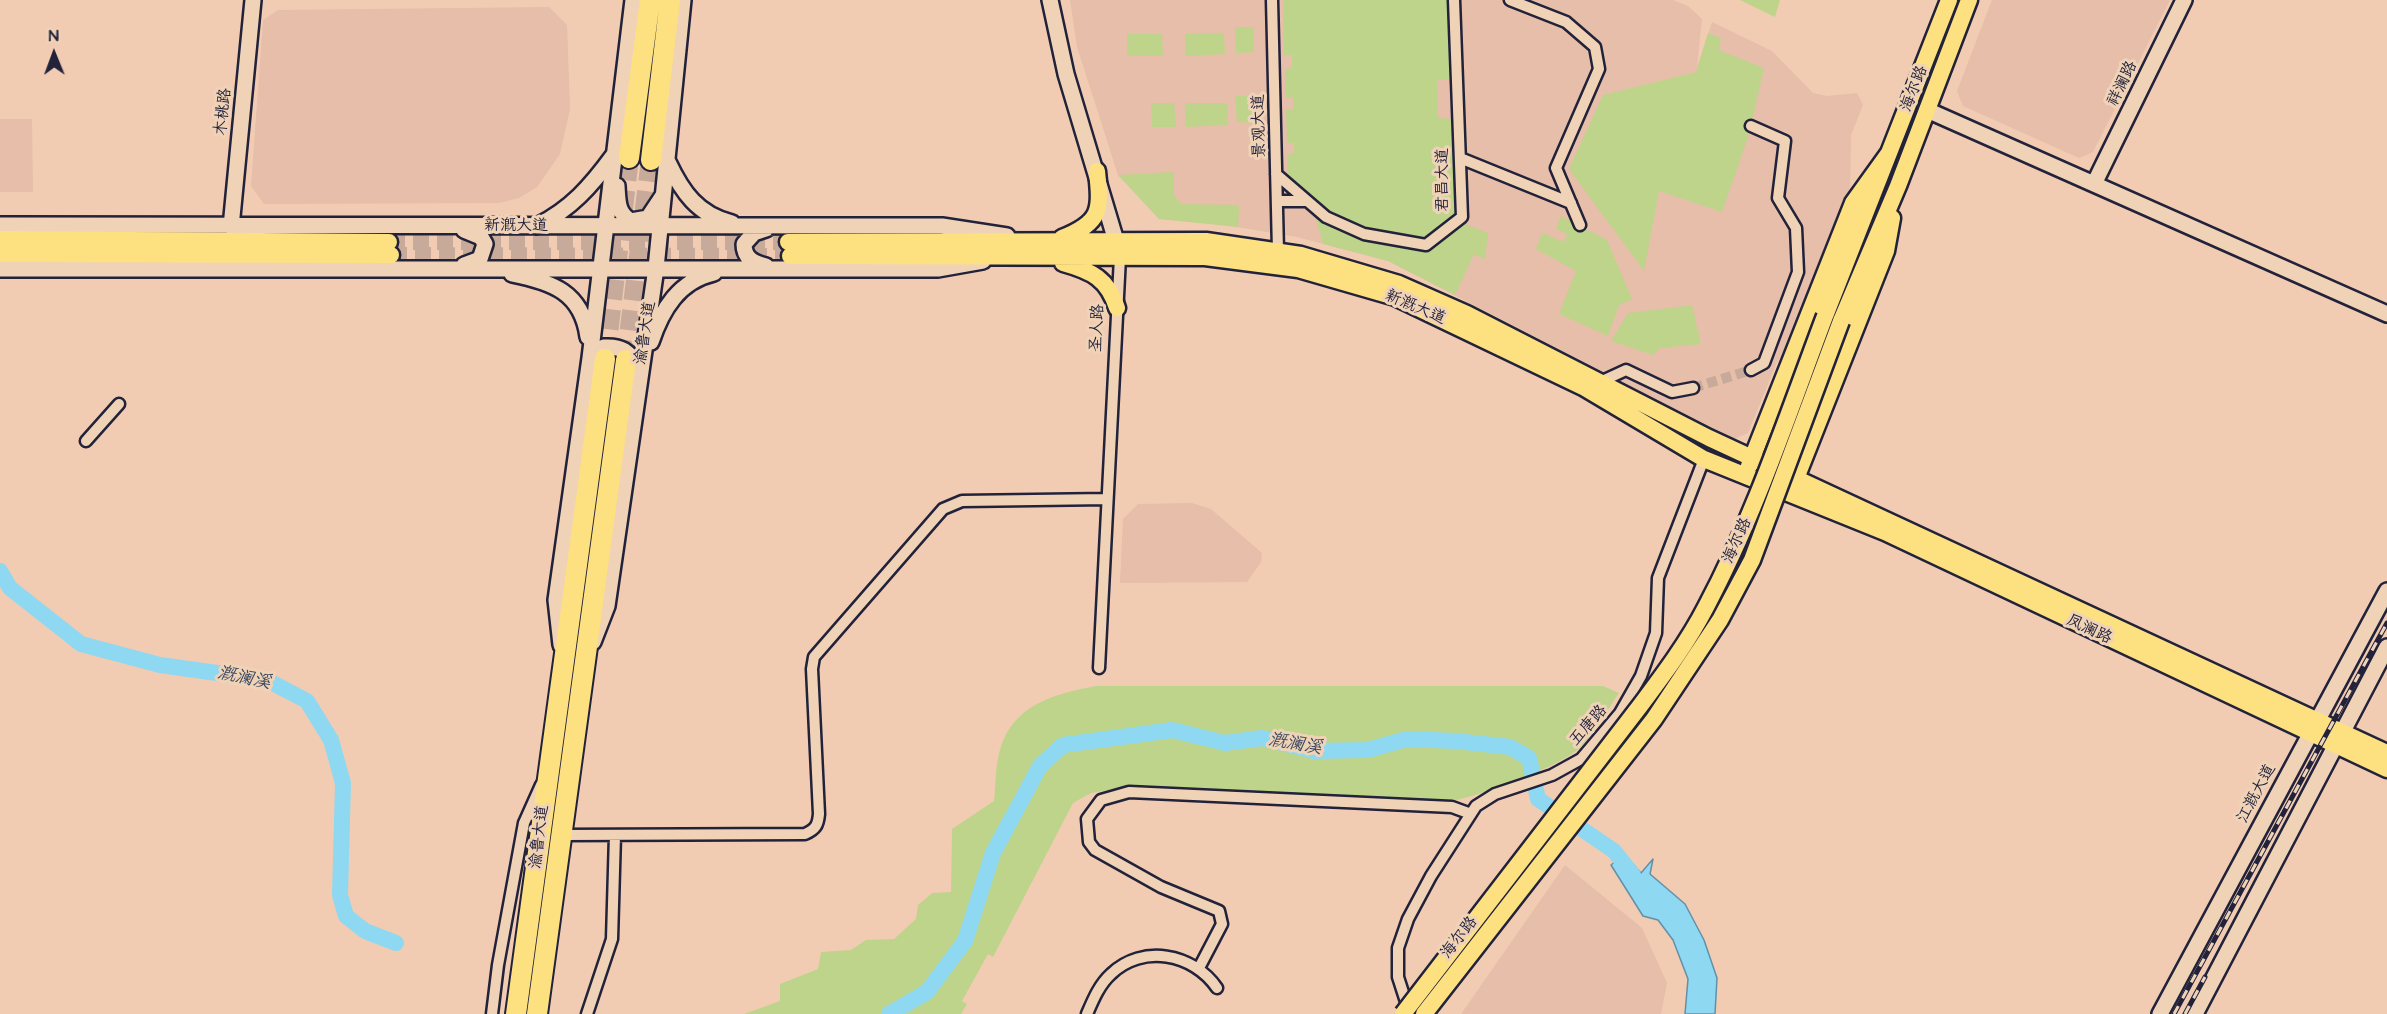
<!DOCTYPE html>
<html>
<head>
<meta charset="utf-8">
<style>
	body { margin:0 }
	#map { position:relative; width:2387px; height:1014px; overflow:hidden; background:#f1ccb2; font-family:"Architects Daughter",sans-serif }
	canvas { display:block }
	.north { position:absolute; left:24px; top:24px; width:60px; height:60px; -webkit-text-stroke:4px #f0d3b7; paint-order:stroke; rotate:359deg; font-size:16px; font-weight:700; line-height:24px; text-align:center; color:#22223b }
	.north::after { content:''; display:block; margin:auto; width:21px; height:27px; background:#22223b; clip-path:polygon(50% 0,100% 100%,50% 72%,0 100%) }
</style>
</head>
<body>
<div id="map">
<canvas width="2387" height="1014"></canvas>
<div class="north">N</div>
</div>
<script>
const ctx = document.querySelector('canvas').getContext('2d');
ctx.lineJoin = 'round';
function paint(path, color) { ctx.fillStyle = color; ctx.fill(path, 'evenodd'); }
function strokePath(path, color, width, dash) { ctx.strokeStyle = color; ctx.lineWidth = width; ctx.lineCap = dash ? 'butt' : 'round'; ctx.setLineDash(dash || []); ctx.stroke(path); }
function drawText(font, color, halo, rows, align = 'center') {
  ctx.font = font + ' "Architects Daughter","LXGW WenKai TC",sans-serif'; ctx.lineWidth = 6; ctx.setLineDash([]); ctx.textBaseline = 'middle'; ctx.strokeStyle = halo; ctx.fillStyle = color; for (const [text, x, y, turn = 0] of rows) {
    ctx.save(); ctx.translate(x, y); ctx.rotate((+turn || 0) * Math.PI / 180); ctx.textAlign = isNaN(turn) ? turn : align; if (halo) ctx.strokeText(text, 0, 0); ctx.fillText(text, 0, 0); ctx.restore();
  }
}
paint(new Path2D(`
	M1070,0H1673L1688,6L1702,19L1697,68L1712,22L1772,51L1813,93L1827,96L1857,93L1863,105L1851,135L1850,200L1793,343L1777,362L1748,433L1734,439L1388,261L1297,237L1218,224L1159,219L1118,175L1077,47Z
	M1992,0H2170L2093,152L2079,158L1963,106L1957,91Z
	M549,7L567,25L570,109L560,154L537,187L519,198L499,203L264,204L251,186L263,20L278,10Z
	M0,119H32L33,192H0Z
	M1192,503L1211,509L1262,553L1261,562L1247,582L1120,583L1123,519L1138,504Z
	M1565,865L1642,928L1667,983L1661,1014H1461Z`), '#e6bea9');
paint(new Path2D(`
	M1283,0H1449L1451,80H1437L1438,118L1453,119L1457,216L1427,238C1358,239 1340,217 1288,179L1287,154H1294V143H1287L1286,109H1293V98L1286,97L1285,69L1292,68V55H1284Z
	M1740,0H1780L1775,17Z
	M1235,27H1253L1254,52L1236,53Z
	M1224,33L1225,54L1186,56L1185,34Z
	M1708,33L1721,38L1719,50L1764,68L1749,134L1722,212L1659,191L1644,271L1569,169L1603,95L1696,72Z
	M1127,34H1162L1163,56H1127Z
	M1235,96H1254L1255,123L1237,122Z
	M1151,103H1174L1176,127H1152Z
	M1185,103H1227L1228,125L1186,127Z
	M1174,172V195L1181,204L1239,205L1238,227L1159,219L1118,175Z
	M1561,216L1607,240L1632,299L1619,305L1608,336L1559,314L1576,271L1536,249L1542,233L1564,242L1567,234L1556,229Z
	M1316,219L1364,238L1430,251L1462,223L1488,233L1485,259L1474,254L1455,295L1388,261L1323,244Z
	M1692,305L1701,344L1660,348L1653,355L1611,341L1628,313Z
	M1603,686L1619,693C1606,711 1594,736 1577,750C1558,767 1479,796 1452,801L1133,786L1091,793L1073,803L993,957L988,954L962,1001L967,1004L961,1014H744L780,1001V984L818,969L821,952L851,950L866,940L894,939L916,919L918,905L932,893L951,892L952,829L994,801C996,785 995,766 1000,750C1012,705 1056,693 1096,686Z`), '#bed48a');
const water = new Path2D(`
	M1624,854L1641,873L1653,859L1650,874L1685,904L1704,940L1717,978L1715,1014H1685L1688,979L1673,940L1658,920L1643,916L1611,865Z`);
paint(water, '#8fd8f1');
strokePath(water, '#638fa8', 1.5);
strokePath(new Path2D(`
	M0,571L10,588L81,644L160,665L267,680L307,701L331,740L343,783L340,895L346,916L365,931L396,943
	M889,1014L927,992L965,941L993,853L1040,766L1063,745L1172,730L1225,743L1262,738L1314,751L1367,750L1407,739L1456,741L1510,747L1529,758L1538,799L1614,851L1633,875`), '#8fd8f1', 16);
strokePath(new Path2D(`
	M1693,388L1751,370`), '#c8aa9a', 10, [10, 5]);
strokePath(new Path2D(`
	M389,242H788
	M391,255L790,256`), '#c8aa9a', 16, [16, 8]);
strokePath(new Path2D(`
	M605,359L629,158
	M626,360L651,160`), '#c8aa9a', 20, [20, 10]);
const street = new Path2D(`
	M1272,0L1278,251
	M1510,0L1566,22L1595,47L1599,69L1556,168L1580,225
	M1460,158L1571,203
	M1276,174L1326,217L1364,234L1426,245L1462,217L1454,0
	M1277,201H1307
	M1751,370L1764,363L1798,272L1796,228L1778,198L1785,141L1751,126
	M1600,382L1626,370L1672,392L1693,388
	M86,441L119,404
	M1099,668L1120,257
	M563,835L805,834C816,829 818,825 819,814L812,669L814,657L943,509L962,501L1107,499
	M1199,968L1222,924L1219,911L1161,887L1095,850L1089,842L1087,819L1101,800L1129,792L1452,807L1471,814
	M1409,1011L1398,977V948L1408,919L1431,876L1476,806L1495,794L1552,775L1581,759L1620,713L1641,676L1656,633L1658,578L1704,459
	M492,1014L498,965L524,823L541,785
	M587,1014L612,939L615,835
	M1087,1014C1093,1000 1099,985 1111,974C1142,944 1193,953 1217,988`);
const secondary = new Path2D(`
	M1050,0L1066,74L1119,251
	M1927,110L2387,314
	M668,162C682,192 698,215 732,223
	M2094,184L2184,0
	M617,186C618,201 617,213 631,221L648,218L662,197
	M0,225L942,226L1007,236
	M537,226C571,209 591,186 613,156
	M231,227L253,0
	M766,229L754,233L744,244C744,258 753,263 766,266
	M464,265L480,259L485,244L481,237L464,230
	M0,269H938L983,261
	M512,274C552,282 582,292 588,337
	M651,342C662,309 679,281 714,273
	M590,358L604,347C621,346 630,351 636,367
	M593,642L607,606L656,268L683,0
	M561,645L556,600L590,358L633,0
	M2160,1014L2387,591
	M2195,1014L2387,647`);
const primary = new Path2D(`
	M1062,238C1102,222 1101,210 1097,171
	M0,239L389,242
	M788,242L1206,241L1301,255L1399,284L1467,314L1709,438L2387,753
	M0,254L391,255
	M790,256L1205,257L1298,269L1395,297L1583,387L1704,459L1885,532L2387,769
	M1063,263C1092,271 1108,279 1117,308
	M1825,316L1949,0
	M1841,321L1898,186L1969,0
	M1749,466L1853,203L1889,153
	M1793,486L1886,251L1892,218`);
const highway = new Path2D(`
	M629,158L650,0
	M651,160L670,0
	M516,1014L605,359
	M537,1014L626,360`);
strokePath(street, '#22223b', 15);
strokePath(secondary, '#22223b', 20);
strokePath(primary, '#22223b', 21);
strokePath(highway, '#22223b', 24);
strokePath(street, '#f0d3b7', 10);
strokePath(secondary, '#f0d3b7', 15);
strokePath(primary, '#fde080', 16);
strokePath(highway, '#fde080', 20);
const rail = new Path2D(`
	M2174,1014L2387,623
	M2185,1014L2205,977`);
strokePath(rail, '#22223b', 5);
strokePath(rail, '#f0d3b7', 3, [9]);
const primaryBridge = new Path2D(`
	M1403,1014L1640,706C1664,674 1688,642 1706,607C1755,515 1788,414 1825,316
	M1424,1014L1654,719L1720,620L1752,560L1841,321`);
strokePath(primaryBridge, '#22223b', 21, []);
strokePath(primaryBridge, '#fde080', 16);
drawText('16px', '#22223b', '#f0d3b7', [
	["祥澜路",2123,84,-64],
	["海尔路",1915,89,-69],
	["木桃路",224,112,-84],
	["景观大道",1260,126,-91],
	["君昌大道",1444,180,-90],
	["新溉大道",516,227],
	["新溉大道",1415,308,23],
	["圣人路",1098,328,-87],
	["渝鲁大道",646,333,-81],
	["海尔路",1738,541,-66],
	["凤澜路",2089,630,25],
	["五唐路",1589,726,-49],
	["江溉大道",2257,794,-62],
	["渝鲁大道",540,837,-83],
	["海尔路",1460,938,-52]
]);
drawText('italic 18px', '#38465f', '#f0d3b7', [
	["溉澜溪",244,679,11],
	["溉澜溪",1295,745,9]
]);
</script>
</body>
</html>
